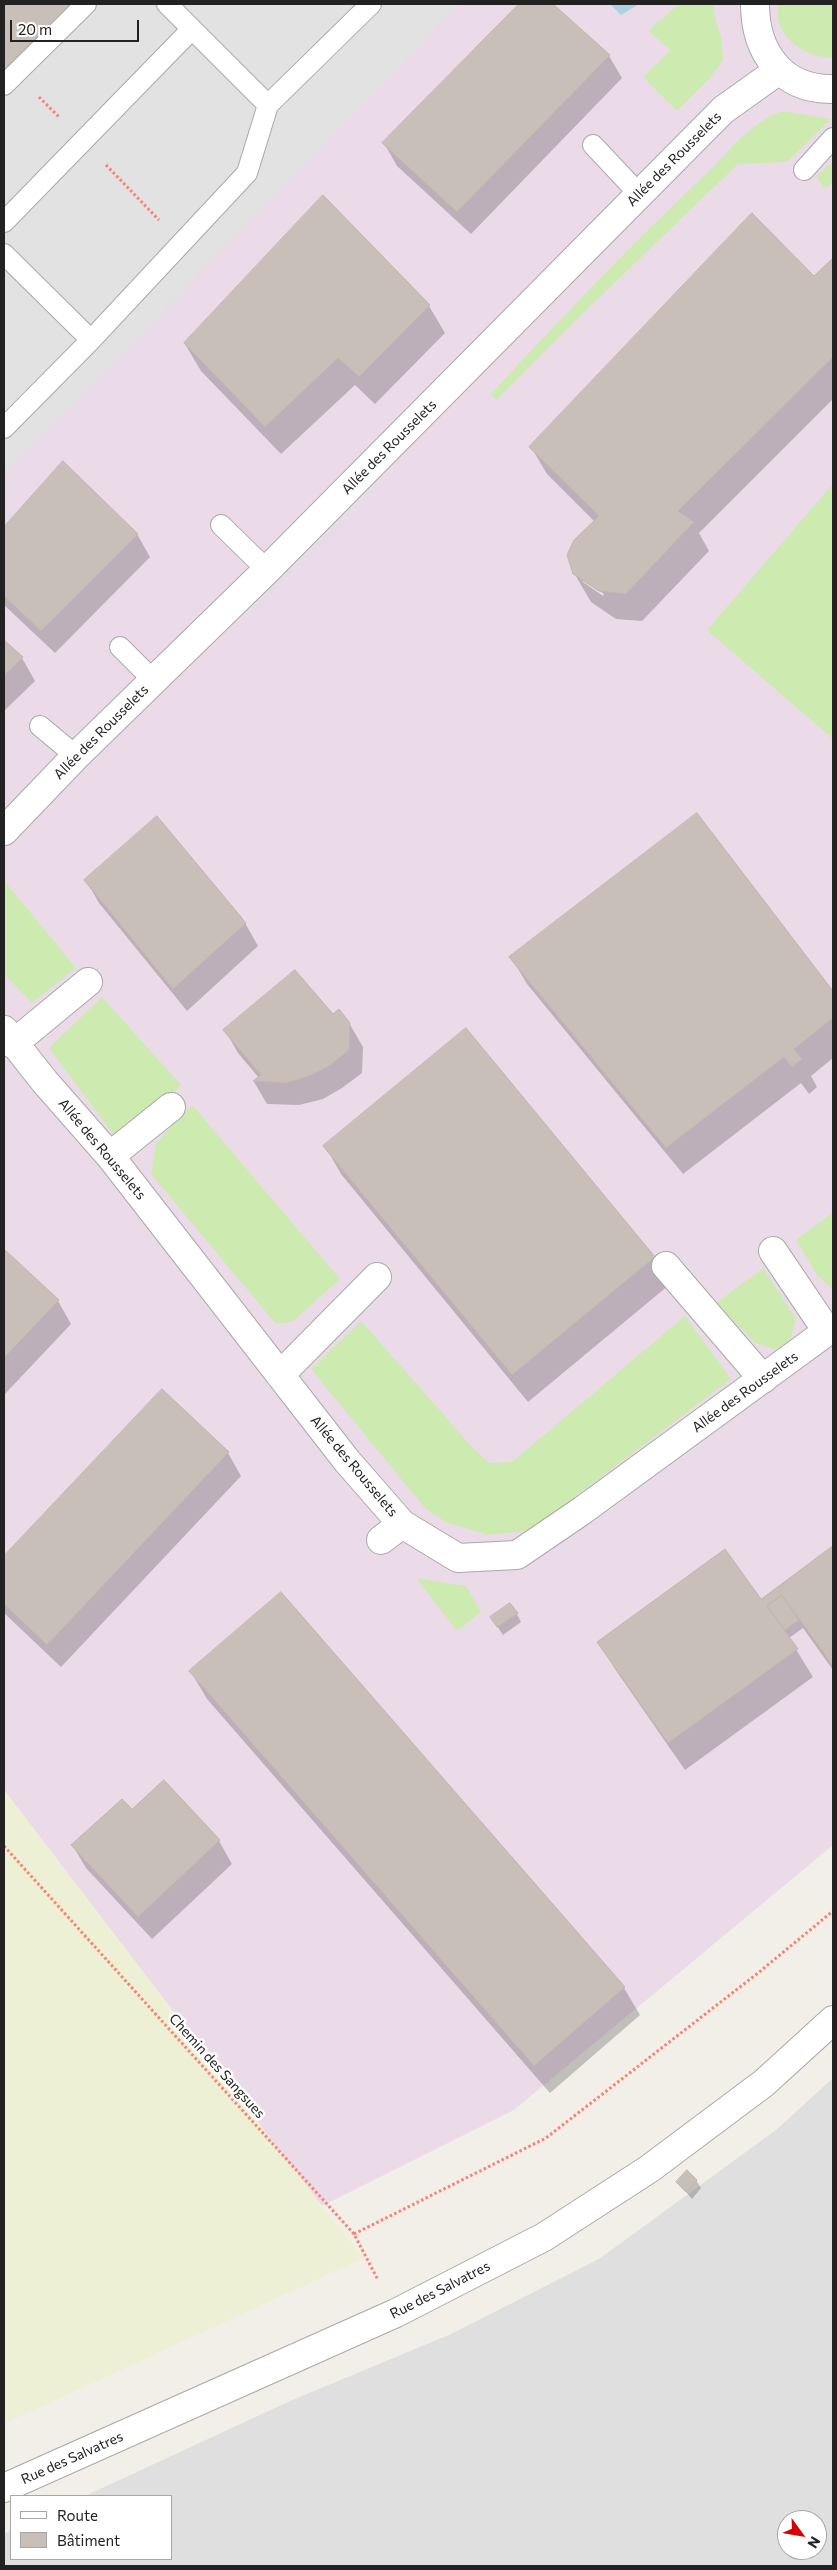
<!DOCTYPE html>
<html>
<head>
<meta charset="utf-8">
<style>
	body { margin:0 }
	#map { position:relative; width:837px; height:2570px; overflow:hidden; background:#f2efe9; font-family:Commissioner,sans-serif }
	canvas { display:block }
	.frame { position:absolute; inset:0; border:5px solid #222; pointer-events:none }
	.legend { position:absolute; left:10px; top:2495px; width:162px; height:65px; box-sizing:border-box; background:#fff; border:1px solid #a7a7a7; margin:0; padding:6px 9px; list-style:none; font-size:15px; color:#222 }
	.legend li { display:flex; align-items:center; gap:10px; height:25px }
	.legend b { width:25px; border:1px solid #a7a7a7 }
	.north { position:absolute; left:777px; top:2510px; width:50px; height:50px; box-sizing:border-box; background:#fff; border:1px solid #a7a7a7; border-radius:50%; rotate:122deg; font-size:14px; font-weight:700; line-height:20px; text-align:center; color:#222 }
	.north::after { content:''; display:block; margin:auto; width:18px; height:22px; background:#d40000; clip-path:polygon(50% 0,100% 100%,50% 72%,0 100%) }
	.scale { position:absolute; left:10px; top:20px; width:129px; height:22px; box-sizing:border-box; border:2px solid #222; border-top:0; padding-left:6px; font-size:15px; line-height:18px; white-space:nowrap; color:#222; -webkit-text-stroke:4px #fff; paint-order:stroke }
</style>
</head>
<body>
<div id="map">
<canvas width="837" height="2570"></canvas>
<div class="frame"></div>
<ul class="legend">
<li><b style="height:6px;background:#fff"></b>Route</li>
<li><b style="height:14px;background:#c7bfb8"></b>Bâtiment</li>
</ul>
<div class="north">N</div>
<div class="scale">20 m</div>
</div>
<script>
const ctx = document.querySelector('canvas').getContext('2d');
ctx.lineJoin = 'round';
function paint(path, color) { ctx.fillStyle = color; ctx.fill(path, 'evenodd'); }
function strokePath(path, color, width, dash) { ctx.strokeStyle = color; ctx.lineWidth = width; ctx.lineCap = dash ? 'butt' : 'round'; ctx.setLineDash(dash || []); ctx.stroke(path); }
function drawText(font, color, halo, rows, align = 'center') {
  ctx.font = font + ' Commissioner,sans-serif'; ctx.lineWidth = 5; ctx.setLineDash([]); ctx.textBaseline = 'middle'; ctx.strokeStyle = halo; ctx.fillStyle = color; for (const [text, x, y, turn = 0] of rows) {
    ctx.save(); ctx.translate(x, y); ctx.rotate((+turn || 0) * Math.PI / 180); ctx.textAlign = isNaN(turn) ? turn : align; if (halo) ctx.strokeText(text, 0, 0); ctx.fillText(text, 0, 0); ctx.restore();
  }
}
paint(new Path2D(`
	M833,2078V2566H4V2534L11,2530V2559H171V2496H85L290,2401L451,2334L599,2259L776,2130ZM787,2520H817V2550H787Z`), '#e0dfdf');
paint(new Path2D(`
	M4,4H833V1845L514,2110L322,2206L4,1790Z`), '#ebdbe8');
paint(new Path2D(`
	M4,1790L322,2206L364,2258L4,2424Z`), '#eef0d5');
paint(new Path2D(`
	M679,4H715L714,14L722,40L723,60L709,79L677,111L643,77L671,50L648,31Z
	M778,4H833V58C804,57 773,37 778,4Z
	M783,111L831,119L787,162L738,164L585,311L496,400L491,394C561,318 632,244 707,173C730,151 752,120 783,111Z
	M833,161V181L826,189L816,177Z
	M833,484V739L707,630Z
	M5,882L76,968L32,1003L4,974Z
	M102,997L181,1085L132,1132L114,1135L49,1048Z
	M192,1105L340,1279L292,1322L276,1324L151,1174L156,1143Z
	M833,1212V1290L817,1275L796,1240Z
	M763,1268L796,1319L790,1340L776,1350L755,1343L716,1303Z
	M685,1316L731,1379L531,1530L489,1535L447,1523L425,1508L311,1369L361,1321L473,1448L489,1463L512,1462Z
	M416,1578L466,1586L481,1612L457,1631Z`), '#cdebb0');
paint(new Path2D(`
	M4,4H460L73,404L4,472Z`), '#e2e2e2');
paint(new Path2D(`
	M610,4H639L621,15Z`), '#aad3df');
paint(new Path2D(`
	M4,4H83L4,83Z
	M521,4H551L609,56L622,78L471,234L397,166L384,143Z
	M833,259V399L699,533L709,551L642,621L616,619L591,602L574,573L595,522L547,474L531,447L814,278ZM583,579L604,594L603,596L583,582Z
	M429,306L445,333L375,404L355,385L281,454L201,371L185,344Z
	M64,463L137,534L150,557L55,653L4,605V528Z
	M4,642L22,658L35,681L4,711Z
	M697,815L833,993V1058L811,1076L817,1087L809,1094L801,1083L683,1174L527,984L511,957Z
	M86,880L245,923L258,946L187,1011L99,903Z
	M349,1023L363,1047L362,1073L342,1088L323,1099L299,1105L267,1104L254,1082L259,1078L238,1053L225,1030Z
	M325,1146L654,1258L669,1285L528,1402L341,1174Z
	M4,1250L58,1301L71,1324L4,1395Z
	M162,1391L228,1453L241,1476L61,1667L4,1613V1558Z
	M833,1548V1670L803,1628L789,1638L813,1677L685,1770L615,1669L599,1642L761,1600Z
	M517,1614L521,1622L503,1635L497,1626Z
	M191,1672L624,1988L640,2015L550,2093L207,1699Z
	M164,1782L219,1841L232,1864L152,1939L86,1868L73,1846L132,1811Z
	M696,2180L701,2188L692,2199L678,2183Z`), '#0003');
const building = new Path2D(`
	M4,4H71L4,70Z
	M519,4H553L610,55L457,212L382,143Z
	M323,195L430,305L359,377L338,358L265,427L184,343Z
	M752,213L814,276L833,258V357L678,511L694,522L626,594L599,591L573,574L567,555L574,540L599,516L529,447Z
	M63,461L138,534L41,631L4,596V527Z
	M4,640L23,657L4,676Z
	M697,813L833,991V1018L794,1049L802,1059L792,1067L784,1057L666,1148L509,957Z
	M157,816L246,923L173,989L84,880Z
	M295,970L333,1014L339,1009L350,1023L349,1050L329,1066L310,1076L285,1083L253,1081L261,1075L223,1030Z
	M466,1028L655,1257L512,1375L323,1146Z
	M4,1249L59,1300L4,1358Z
	M162,1389L229,1452L47,1645L4,1604V1556Z
	M833,1546V1666L782,1595L767,1606L798,1649L668,1743L597,1642L725,1549L761,1599Z
	M281,1592L625,1987L534,2066L189,1671Z
	M782,1595L799,1620L785,1630L767,1606Z
	M510,1603L518,1613L497,1627L490,1617Z
	M164,1780L220,1840L138,1917L71,1845L122,1799L132,1809Z
	M687,2170L697,2180L686,2192L676,2182Z`);
paint(building, '#c7bfb8');
strokePath(building, '#c4b6ab', 1);
const service = new Path2D(`
	M4,85L86,4
	M268,105L371,4
	M593,145L639,194
	M804,170L833,138
	M4,222L192,29
	M4,254L91,340
	M4,428L91,340L247,173L268,105L167,4
	M221,525L267,570
	M120,647L154,681
	M40,726L76,756`);
const minor = new Path2D(`
	M755,4C755,52 782,90 833,89
	M4,831L76,756L267,570L723,110L779,70
	M4,1030L45,1082L110,1156L347,1461L402,1524L458,1558L517,1555L583,1510L833,1327
	M13,1044L88,982
	M110,1156L171,1107
	M773,1251L827,1331
	M666,1266L763,1379
	M280,1375L377,1277
	M381,1540L402,1524`);
const tertiary = new Path2D(`
	M4,2488L396,2313L544,2237L649,2169L764,2083L833,2020`);
strokePath(service, '#a9a9a9', 22);
strokePath(minor, '#a9a9a9', 30);
strokePath(tertiary, '#a9a9a9', 30);
strokePath(new Path2D(`
	M39,97L60,118
	M106,165L159,220
	M4,1846L354,2234L378,2280
	M354,2234L546,2138L758,1973L833,1911`), '#fa8072', 3, [2.5, 2.5]);
strokePath(service, '#fff', 20);
strokePath(minor, '#fff', 28);
strokePath(tertiary, '#fff', 28);
drawText('14px', '#222', '#fff', [
	["Allée des Rousselets",674,159,-45],
	["Allée des Rousselets",389,447,-45],
	["Allée des Rousselets",101,732,-45],
	["Allée des Rousselets",102,1149,50],
	["Allée des Rousselets",745,1392,-36],
	["Allée des Rousselets",354,1466,50],
	["Chemin des Sangsues",217,2066,48],
	["Rue des Salvatres",440,2290,-27],
	["Rue des Salvatres",72,2458,-24]
]);
</script>
</body>
</html>
